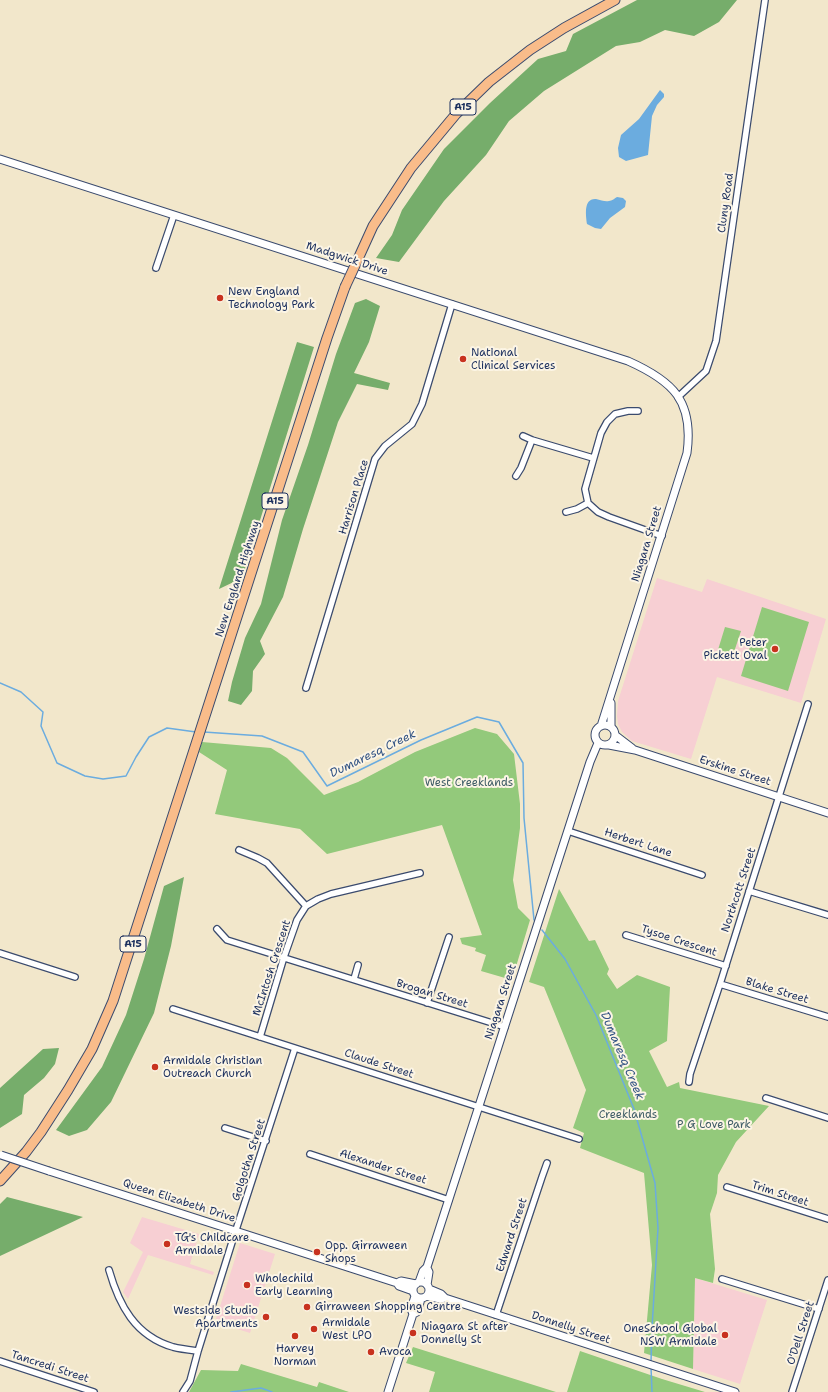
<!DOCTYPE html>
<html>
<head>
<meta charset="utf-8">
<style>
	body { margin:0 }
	canvas { display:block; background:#f2e7cb }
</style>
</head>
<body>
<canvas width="828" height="1392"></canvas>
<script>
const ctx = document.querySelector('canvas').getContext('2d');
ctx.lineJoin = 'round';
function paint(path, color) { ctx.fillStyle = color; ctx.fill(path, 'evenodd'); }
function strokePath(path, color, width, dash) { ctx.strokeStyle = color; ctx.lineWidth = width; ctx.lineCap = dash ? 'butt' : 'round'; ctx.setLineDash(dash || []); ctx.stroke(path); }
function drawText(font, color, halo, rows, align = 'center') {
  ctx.font = font + ' "Shantell Sans",sans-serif'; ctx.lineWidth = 4; ctx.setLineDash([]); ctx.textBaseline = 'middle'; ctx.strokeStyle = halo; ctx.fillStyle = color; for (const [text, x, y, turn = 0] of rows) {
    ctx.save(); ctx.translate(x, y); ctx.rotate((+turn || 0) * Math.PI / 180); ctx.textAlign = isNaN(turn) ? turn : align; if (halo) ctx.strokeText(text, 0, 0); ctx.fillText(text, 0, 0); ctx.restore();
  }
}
paint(new Path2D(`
	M657,578L702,592L707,579L826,619L801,703L717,677L691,759L632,741L622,732L618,724L617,716L618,701Z
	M142,1217L199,1234L190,1264L214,1272L213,1275L148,1255L128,1299L123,1292L143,1252L130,1243Z
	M240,1243L275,1254L250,1333L215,1322Z
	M695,1278L767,1300L740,1384L693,1369Z`), '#f7cfd3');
paint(new Path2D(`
	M762,607L809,622L788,691L741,676Z
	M725,627L741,631L732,658L717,653Z
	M475,728L497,734L514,754L520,804V828L513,880L518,908L530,920L512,980L481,971L486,955L475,951L476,948L462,944L460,938L482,935L442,825L327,854L300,829L215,814L227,770L199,752L202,742L271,748L287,758L324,795L358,782L415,752Z
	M559,889L589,941L595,940L609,969L607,974L617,989L637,975L670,987L667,1041L649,1051L667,1087L679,1082L680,1088L769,1106L736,1142L718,1175L717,1193L710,1214L715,1269L713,1283L695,1278L693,1369L644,1353L652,1265L644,1173L580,1148L584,1133L573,1128L586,1090L544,987L529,982Z
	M413,1347L556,1392H429L435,1372L406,1363Z
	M580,1351L662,1379L705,1392H567Z
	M241,1364L317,1387L319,1382L349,1392H189L201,1370L238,1371Z`), '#93c97b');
paint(new Path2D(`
	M637,0H737L719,22L694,36L665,30L640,42L616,46L544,91L509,121L486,155L444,201L399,262L376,258L392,235L402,210L444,149L490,103L538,59L566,51L573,34Z
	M366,299L380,306L369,342L354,373L390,383L388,390L357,384L338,422L303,529L283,597L260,641L265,654L253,671L252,691L241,705L228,701L232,682L245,638L261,604L282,520L308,445L336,354L355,303Z
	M297,342L314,347L242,578L219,589Z
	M184,877L171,946L154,1013L111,1102L87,1130L69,1136L56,1130L102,1067L126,1015L144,959L164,886Z
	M59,1048L55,1064L44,1078L24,1095L22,1114L0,1128V1088L43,1049Z
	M7,1197L83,1217L0,1256V1204Z`), '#76ad6b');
paint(new Path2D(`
	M660,90L664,94V97L657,105L652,116L648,155L626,161L619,157L618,148L621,135L639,119Z
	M617,197L623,198L626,201L625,207L610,218L601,229L595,228L587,224C586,216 583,198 596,199C601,200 605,202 609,201C612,201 615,198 617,197Z`), '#6bacdf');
strokePath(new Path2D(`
	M0,683L21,692L43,712L41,726L57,763L85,776L103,779L126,776L136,757L149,737L167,728L196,732
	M204,732L262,736L303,752L327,786L421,740L477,717L499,722L523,763L524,818L534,920
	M542,930L565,959L596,1015L634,1109L655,1183L658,1228L652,1328L651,1362
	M651,1367L652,1392
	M231,1392L261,1388L272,1392`), '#6bacdf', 1.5);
const minor = new Path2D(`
	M156,268L174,215
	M678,397L706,371L716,341L765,0
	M638,411H628L615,414L607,422L601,433L585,489L588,503L598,512L609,517L662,536
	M523,436L532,440
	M516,476L521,468L532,440L593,458
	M566,512L577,509L588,503
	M306,688L375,459L385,446L412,424L422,404L452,304
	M568,831L702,875
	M239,850L258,858L267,863L306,906
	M749,891L828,915
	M217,929L227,940L505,1027
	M626,935L726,966
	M0,953L75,977
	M354,979L358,965
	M720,984L828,1017
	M427,1003L449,937
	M173,1009L579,1139
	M260,1037L284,957L297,920L306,906L318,899L331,894L420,873
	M689,1082L690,1074L720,984L808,704
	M766,1098L828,1118
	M225,1128L266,1141
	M310,1154L449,1200
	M727,1187L828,1219
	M109,1270C119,1305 135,1336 173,1347C181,1349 190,1350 198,1351
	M722,1279L819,1309
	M496,1315L542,1177L547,1163
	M0,1361L94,1392
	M183,1392L190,1381L198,1351L233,1239L295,1048
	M792,1392L828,1280`);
const tertiary = new Path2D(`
	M0,159L628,361C673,381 694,401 687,453L601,726
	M611,703V727
	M595 735a10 10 0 1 1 20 0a10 10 0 1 1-20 0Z
	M615,735L632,748
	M609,745L635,750L828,813
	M49,1171L397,1283L399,1286L413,1291
	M427,1268L429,1272L427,1285
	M413 1290a8 8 0 1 1 16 0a8 8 0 1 1-16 0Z
	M419,1282L423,1271L427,1267L590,762L598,743
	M397,1283L401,1281L416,1284
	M429,1289L441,1294L445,1298
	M427,1296L440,1299L445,1298L735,1392
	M413,1314L411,1309L415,1296
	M388,1392L413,1314L417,1312L421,1299`);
const trunk = new Path2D(`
	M358,259L373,226L411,168L456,114L489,82L530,50L564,28L615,0
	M0,1181L26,1152L41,1132L68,1090L92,1049L113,1001L327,338L345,287`);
strokePath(minor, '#3b4b6e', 8);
strokePath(tertiary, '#3b4b6e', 9);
strokePath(trunk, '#3b4b6e', 11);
strokePath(minor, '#fff', 5.5);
strokePath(tertiary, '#fff', 7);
strokePath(trunk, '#f9bc8a', 9);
const tertiaryBridge = new Path2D(`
	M1,1155L49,1171`);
const trunkBridge = new Path2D(`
	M345,287L358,259`);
strokePath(tertiaryBridge, '#3b4b6e', 9, []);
strokePath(trunkBridge, '#3b4b6e', 11, []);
strokePath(tertiaryBridge, '#fff', 7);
strokePath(trunkBridge, '#f9bc8a', 9);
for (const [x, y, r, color] of [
	[220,298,4,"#c8321e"],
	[463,359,4,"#c8321e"],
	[775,649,4,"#c8321e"],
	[155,1067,4,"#c8321e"],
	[167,1244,4,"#c8321e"],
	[317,1252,4,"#c8321e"],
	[247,1285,4,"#c8321e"],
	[307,1307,4,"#c8321e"],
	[266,1317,4,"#c8321e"],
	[314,1329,4,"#c8321e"],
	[413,1333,4,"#c8321e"],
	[725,1335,4,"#c8321e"],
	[295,1336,4,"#c8321e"],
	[371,1352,4,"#c8321e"]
]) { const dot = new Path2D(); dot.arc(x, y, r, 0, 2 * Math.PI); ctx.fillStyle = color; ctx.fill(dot); strokePath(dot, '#fcf5e5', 1.5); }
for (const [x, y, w] of [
	[463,107,26],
	[275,501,26],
	[133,944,26]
]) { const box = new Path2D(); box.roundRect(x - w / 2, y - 8, w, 16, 3); ctx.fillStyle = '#fcf5e5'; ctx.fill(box); strokePath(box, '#1b2f5e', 1); }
drawText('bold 10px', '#1b2f5e', null, [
	["A15",463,107],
	["A15",275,501],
	["A15",133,944]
]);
drawText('11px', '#1b2f5e', '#fcf5e5', [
	["Cluny Road",726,203,-82],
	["Madgwick Drive",347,259,18],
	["Harrison Place",354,497,-73],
	["Niagara Street",647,544,-73],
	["New England Highway",238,579,-72],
	["Erskine Street",735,771,18],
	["Herbert Lane",638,843,18],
	["Northcott Street",739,890,-72],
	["Tysoe Crescent",679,941,18],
	["McIntosh Crescent",272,968,-72],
	["Blake Street",777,991,17],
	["Brogan Street",432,994,17],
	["Niagara Street",501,1002,-72],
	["Claude Street",379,1064,18],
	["Golgotha Street",249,1160,-72],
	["Alexander Street",383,1167,18],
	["Trim Street",780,1194,18],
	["Queen Elizabeth Drive",179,1201,18],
	["Edward Street",512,1235,-72],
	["Donnelly Street",571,1328,18],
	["O'Dell Street",801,1333,-72],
	["Tancredi Street",50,1367,18]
]);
drawText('11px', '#1b2f5e', '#fcf5e5', [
	["New England",228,292],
	["Technology Park",228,305],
	["National",471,353],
	["Clinical Services",471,366],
	["Peter",767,643,"right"],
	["Pickett Oval",767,656,"right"],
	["Armidale Christian",163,1061],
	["Outreach Church",163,1074],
	["TG's Childcare",175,1238],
	["Armidale",175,1251],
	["Opp. Girraween",325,1246],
	["Shops",325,1259],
	["Wholechild",255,1279],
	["Early Learning",255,1292],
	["Girraween Shopping Centre",315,1307],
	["Westside Studio",258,1311,"right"],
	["Apartments",258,1324,"right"],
	["Armidale",322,1323],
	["West LPO",322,1336],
	["Niagara St after",421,1327],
	["Donnelly St",421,1340],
	["OneSchool Global",717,1329,"right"],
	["NSW Armidale",717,1342,"right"],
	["Harvey",295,1349,"center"],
	["Norman",295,1362,"center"],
	["Avoca",379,1352]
], 'left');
drawText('11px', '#3f5d67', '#fcf5e5', [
	["West Creeklands",469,783],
	["Creeklands",628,1115],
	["P G Love Park",714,1125]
]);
drawText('italic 12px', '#335485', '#fcf5e5', [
	["Dumaresq Creek",373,754,-26],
	["Dumaresq Creek",622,1056,67]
]);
</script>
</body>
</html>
